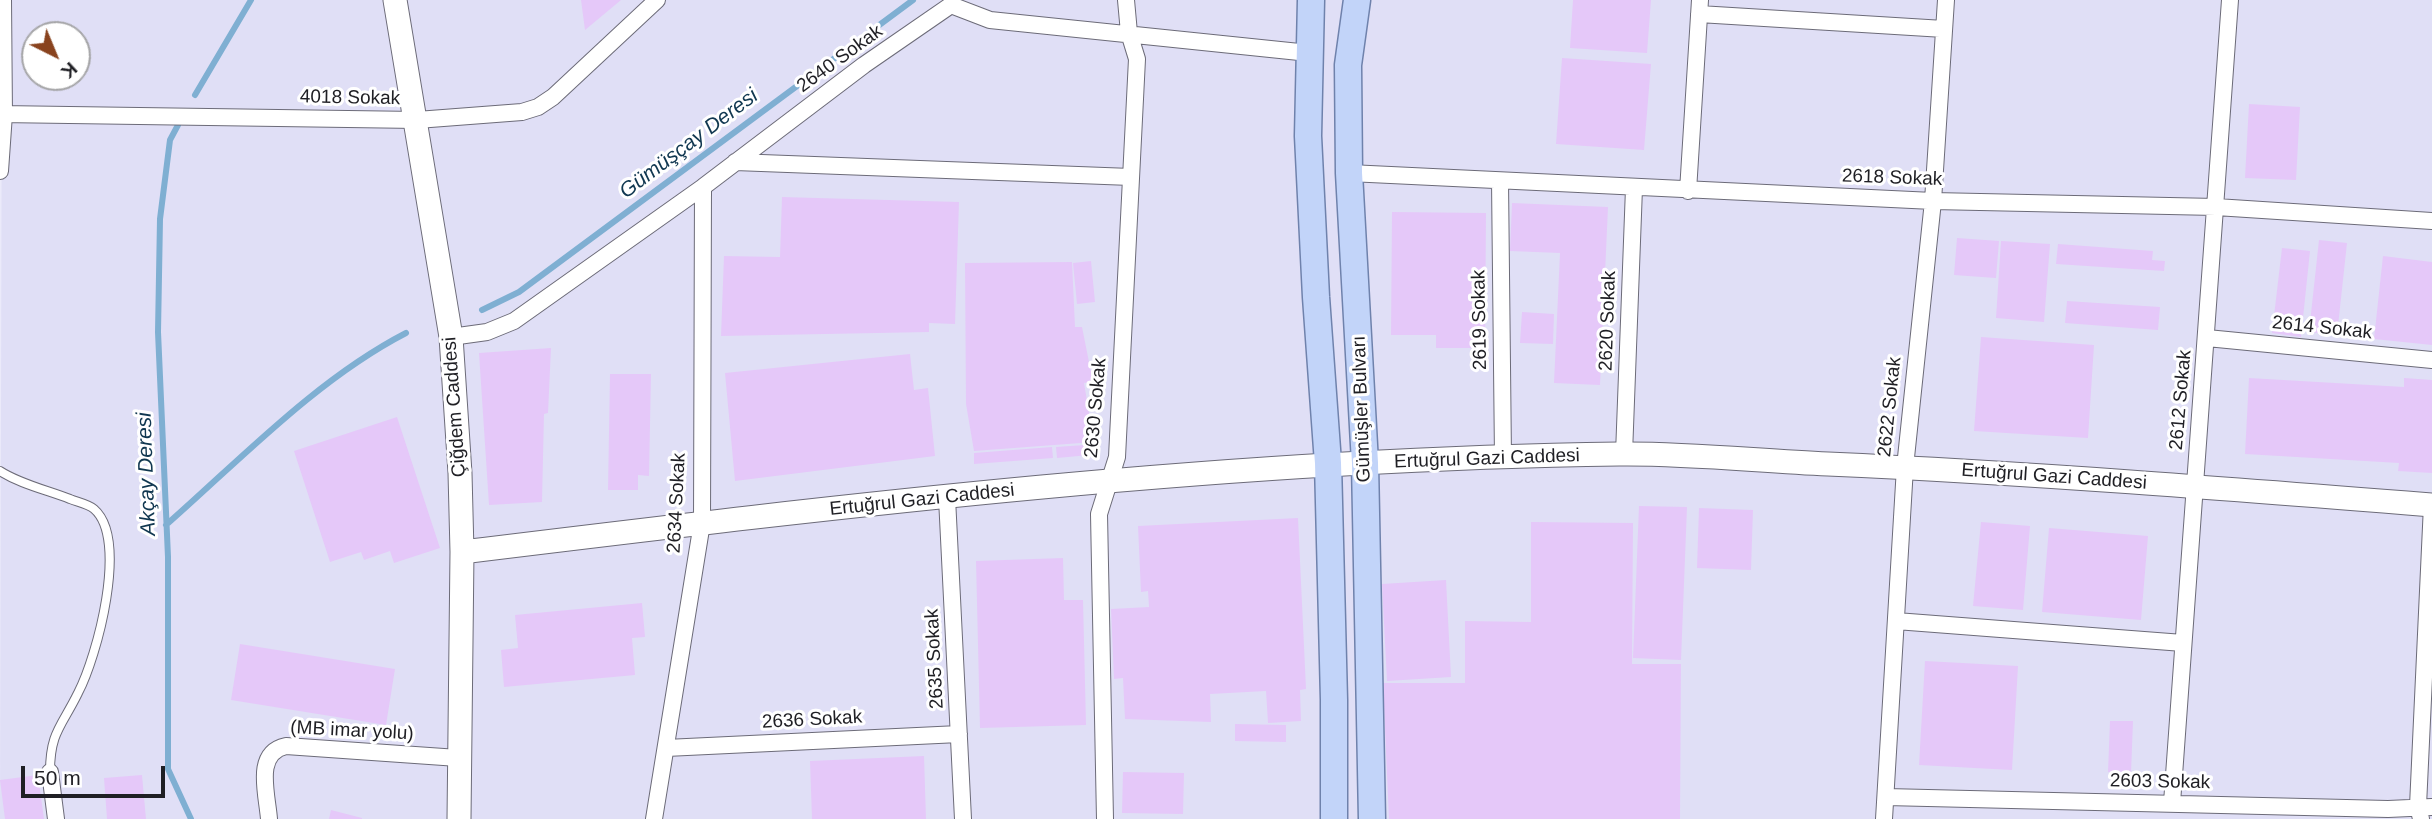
<!DOCTYPE html>
<html>
<head>
<meta charset="utf-8">
<style>
	body { margin:0 }
	#map { position:relative; width:2432px; height:819px; overflow:hidden; background:#ebeafa; font-family:Arial,sans-serif }
	canvas { display:block }
	.north { position:absolute; left:21px; top:21px; width:70px; height:70px; box-sizing:border-box; background:#fff; border:2px solid #a5a5a7; border-radius:50%; rotate:137deg; font-size:19px; font-weight:700; line-height:28px; text-align:center; color:#1f1f24 }
	.north::after { content:''; display:block; margin:auto; width:24px; height:32px; background:#89431e; clip-path:polygon(50% 0,100% 100%,50% 72%,0 100%) }
	.scale { position:absolute; left:21px; top:766px; width:144px; height:32px; box-sizing:border-box; border:4px solid #1f1f24; border-top:0; padding-left:9px; font-size:21px; line-height:24px; white-space:nowrap; color:#1f1f24; -webkit-text-stroke:5px #fff; paint-order:stroke }
</style>
</head>
<body>
<div id="map">
<canvas width="2432" height="819"></canvas>
<div class="north">K</div>
<div class="scale">50 m</div>
</div>
<script>
const ctx = document.querySelector('canvas').getContext('2d');
ctx.lineJoin = 'round';
function paint(path, color) { ctx.fillStyle = color; ctx.fill(path, 'evenodd'); }
function strokePath(path, color, width, dash) { ctx.strokeStyle = color; ctx.lineWidth = width; ctx.lineCap = dash ? 'butt' : 'round'; ctx.setLineDash(dash || []); ctx.stroke(path); }
function drawText(font, color, halo, rows, align = 'center') {
  ctx.font = font + ' Arial,sans-serif'; ctx.lineWidth = 6; ctx.setLineDash([]); ctx.textBaseline = 'middle'; ctx.strokeStyle = halo; ctx.fillStyle = color; for (const [text, x, y, turn = 0] of rows) {
    ctx.save(); ctx.translate(x, y); ctx.rotate((+turn || 0) * Math.PI / 180); ctx.textAlign = isNaN(turn) ? turn : align; if (halo) ctx.strokeText(text, 0, 0); ctx.fillText(text, 0, 0); ctx.restore();
  }
}
paint(new Path2D(`
	M2,0H2432V819H0ZM35,35H77V77H35Z`), '#e0dff6');
strokePath(new Path2D(`
	M195,95L251,0
	M178,125L170,140L160,219L158,332L168,557V769L191,819
	M482,310L519,292L913,0
	M166,525C241,459 317,379 406,333`), '#7fafd2', 6);
paint(new Path2D(`
	M581,0H621L585,30Z
	M1573,0H1651L1647,53L1570,48Z
	M1562,58L1651,64L1644,150L1556,144Z
	M2249,104L2300,107L2296,180L2245,178Z
	M782,197L959,202L955,324L929,323V332L721,336L724,256L780,257Z
	M1512,203L1608,207L1600,385L1554,383L1560,253L1510,251Z
	M1392,212L1486,213L1485,348H1436V335H1391Z
	M1957,238L1999,241L1996,278L1954,275Z
	M2319,240L2347,243L2337,335L2309,332Z
	M2001,241L2050,244L2044,322L1996,318Z
	M2058,244L2153,251L2152,260L2165,261L2164,271L2056,264Z
	M2282,248L2310,251L2301,337L2272,333Z
	M2383,256L2432,262V345L2374,339Z
	M1091,261L1095,302L1077,304L1073,263Z
	M1072,262L1075,327H1082L1093,382L1084,383L1094,442L974,451L966,404L965,263Z
	M2067,301L2160,307L2158,330L2065,323Z
	M1522,312L1554,314L1553,344L1520,343Z
	M1981,337L2094,345L2088,438L1974,431Z
	M551,348L548,413L544,414L542,502L489,505L479,353Z
	M910,354L914,390L928,388L935,456L735,481L725,373Z
	M610,374H651L649,476L638,475V490H608Z
	M2249,378L2404,387V378L2432,380V473L2398,471L2399,463L2245,454Z
	M397,417L440,548L394,563L390,551L364,560L361,552L330,562L294,451Z
	M1099,444L1100,454L1057,458L1056,447Z
	M1052,447L1053,458L974,464V453Z
	M1639,506L1687,507L1681,660L1633,658Z
	M1699,508L1753,510L1751,570L1697,568Z
	M1298,518L1306,689L1300,690L1301,721L1268,723L1266,691L1210,694L1211,722L1125,719L1123,678L1114,679L1111,609L1149,607L1148,591L1141,592L1138,526Z
	M1531,522L1633,523L1632,664H1681L1680,819H1389L1383,683H1465V621L1531,622Z
	M1981,522L2030,526L2023,610L1973,606Z
	M2049,528L2148,536L2141,620L2042,612Z
	M1063,558L1064,600H1083L1086,725L980,728L976,561Z
	M1446,580L1451,677L1387,681L1382,584Z
	M642,603L645,637L632,638L635,675L504,687L501,650L518,648L515,615Z
	M240,644L395,669L386,725L231,700Z
	M1925,661L2018,666L2012,770L1919,765Z
	M2110,721H2133L2131,773L2108,772Z
	M1235,724L1286,725V742L1235,741Z
	M924,756L926,819H812L810,761Z
	M1123,772L1184,773L1183,814L1122,813Z
	M38,775L44,819H5L0,780Z
	M142,775L146,819H107L104,778Z
	M331,810L362,818V819H329Z`), '#e5c8f9');
const lane = new Path2D(`
	M0,471C20,484 47,490 70,499C77,502 88,504 94,509C129,539 97,657 78,693C62,726 50,732 50,772`);
const street = new Path2D(`
	M1699,14L1944,29
	M0,114L417,120L522,112L538,107L553,97L657,0
	M735,162L1131,177
	M0,171L4,114L3,0
	M1349,173L1933,201L2216,207L2432,221
	M1500,181L1503,458
	M1688,191L1700,0
	M451,337L487,332L514,321L703,187L864,65L951,5L990,20L1309,53
	M2207,338L2432,360
	M1624,454L1634,188
	M947,498L963,819
	M1896,621L2183,643
	M666,748L959,734
	M50,772L56,819
	M1886,797L2388,809L2432,807
	M2172,803L2230,0
	M269,819C267,793 254,753 286,746L458,758
	M654,819L702,523L703,187
	M1105,819L1099,514L1117,457L1137,59L1129,33L1126,0
	M1884,819L1905,467L1933,201L1946,0
	M2421,819L2418,806L2432,505`);
const secondary = new Path2D(`
	M395,0L451,337L460,473L462,552L459,819
	M462,552C846,505 1232,459 1619,454C1688,453 1758,461 1828,464C2029,473 2231,489 2432,505`);
const primary = new Path2D(`
	M1311,0L1308,136L1316,297L1328,463L1334,700V819
	M1357,0L1348,65L1349,173L1365,463L1372,819`);
strokePath(lane, '#6c6b78', 10);
strokePath(street, '#6c6b78', 18);
strokePath(secondary, '#6c6b78', 25);
strokePath(primary, '#6f82ac', 29);
strokePath(lane, '#fff', 8);
strokePath(street, '#fff', 16);
strokePath(secondary, '#fff', 23);
strokePath(primary, '#c2d4f9', 26);
drawText('19px', '#1f1f24', '#fff', [
	["2640 Sokak",840,59,-36],
	["4018 Sokak",350,98,1],
	["2618 Sokak",1892,178,2],
	["2619 Sokak",1480,320,-91],
	["2620 Sokak",1608,321,-88],
	["2614 Sokak",2322,328,6],
	["2612 Sokak",2181,400,-85],
	["Çiğdem Caddesi",455,407,-94],
	["2622 Sokak",1890,407,-84],
	["2630 Sokak",1096,408,-85],
	["Gümüşler Bulvarı",1362,409,-92],
	["Ertuğrul Gazi Caddesi",1487,459,-2],
	["Ertuğrul Gazi Caddesi",2054,477,4],
	["Ertuğrul Gazi Caddesi",922,500,-6],
	["2634 Sokak",677,503,-87],
	["2635 Sokak",935,659,-93],
	["2636 Sokak",812,720,-3],
	["(MB imar yolu)",352,731,3],
	["2603 Sokak",2160,782,1]
]);
drawText('italic 21px', '#103750', '#fff', [
	["Gümüşçay Deresi",689,144,-37],
	["Akçay Deresi",147,474,-92]
]);
</script>
</body>
</html>
